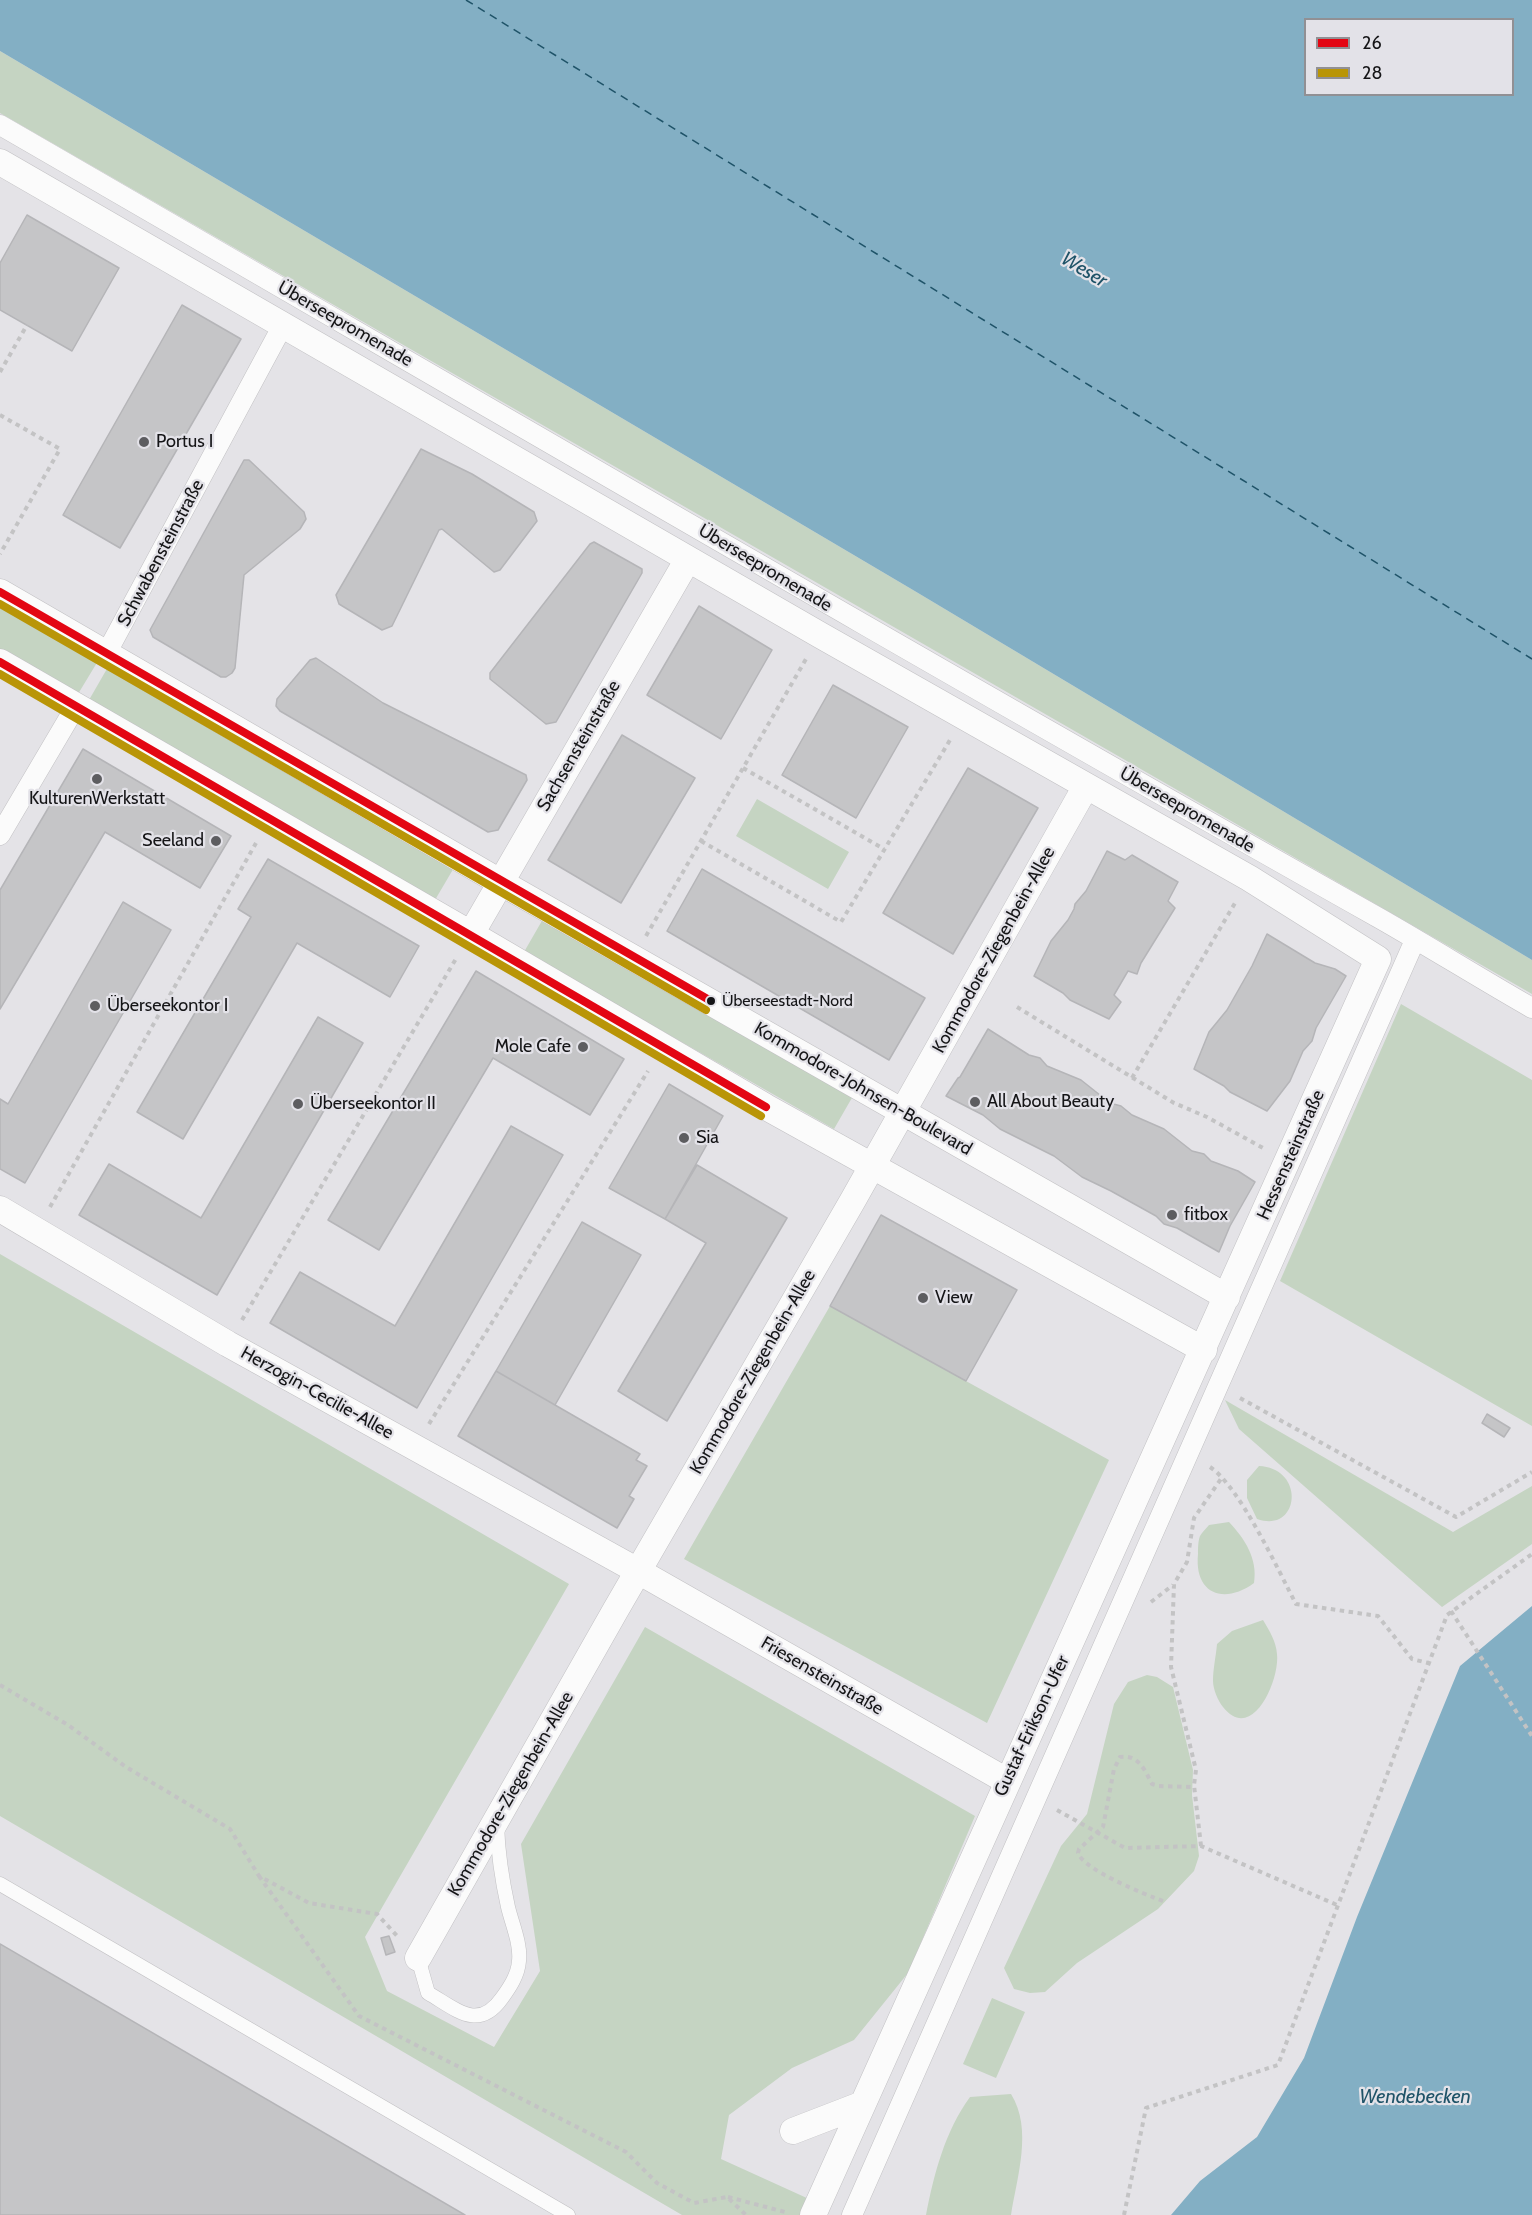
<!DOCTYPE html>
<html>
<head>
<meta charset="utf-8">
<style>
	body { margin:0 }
	#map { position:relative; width:1532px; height:2215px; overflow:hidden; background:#e4e3e7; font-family:Cabin,sans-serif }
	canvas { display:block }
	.legend { position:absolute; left:1304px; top:18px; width:210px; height:78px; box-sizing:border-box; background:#e3e2e8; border:2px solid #919094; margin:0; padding:8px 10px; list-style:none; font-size:18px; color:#151517 }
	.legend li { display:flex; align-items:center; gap:12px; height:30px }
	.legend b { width:30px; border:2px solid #919094 }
</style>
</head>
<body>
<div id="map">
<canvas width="1532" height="2215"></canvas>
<ul class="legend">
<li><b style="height:8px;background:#e30613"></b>26</li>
<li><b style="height:8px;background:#b99507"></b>28</li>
</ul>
</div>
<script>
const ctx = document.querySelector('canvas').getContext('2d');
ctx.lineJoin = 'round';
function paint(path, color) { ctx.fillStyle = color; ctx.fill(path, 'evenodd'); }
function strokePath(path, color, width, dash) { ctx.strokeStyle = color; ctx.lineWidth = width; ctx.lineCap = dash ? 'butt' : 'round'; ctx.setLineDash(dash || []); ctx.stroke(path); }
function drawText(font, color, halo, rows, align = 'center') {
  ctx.font = font + ' Cabin,sans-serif'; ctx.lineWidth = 4.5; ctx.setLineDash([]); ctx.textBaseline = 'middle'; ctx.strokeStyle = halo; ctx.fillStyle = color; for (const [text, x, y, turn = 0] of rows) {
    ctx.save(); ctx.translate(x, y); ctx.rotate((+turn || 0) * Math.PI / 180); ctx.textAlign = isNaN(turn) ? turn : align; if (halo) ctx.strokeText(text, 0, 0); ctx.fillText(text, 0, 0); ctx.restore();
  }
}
paint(new Path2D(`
	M0,51L913,590L1532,960V994L0,113Z
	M0,604L98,661L78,694L0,649Z
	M108,667L455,866L435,900L89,700Z
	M757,799L849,852L828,889L736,836Z
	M543,919L853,1096L834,1129L524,952Z
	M1401,1004L1532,1080V1426L1280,1281Z
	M0,1254L569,1584L365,1937L387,1991L494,2047L540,1971L521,1844L645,1627L975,1816L908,1973L854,2040L792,2068L729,2115L721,2159L809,2199V2215H682L0,1816Z
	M830,1306L1109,1460L987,1723L684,1559Z
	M1225,1400L1453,1532L1532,1486V1544L1442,1607L1239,1429Z
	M1259,1466C1306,1468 1300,1534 1257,1519L1247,1498V1480Z
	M1229,1522C1245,1539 1258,1559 1254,1583C1224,1605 1194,1594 1198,1554C1198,1549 1198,1541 1200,1536C1202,1532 1206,1529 1209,1525Z
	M1263,1620C1270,1632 1276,1641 1277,1654C1280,1680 1252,1744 1223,1707C1218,1701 1213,1689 1213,1681C1213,1669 1216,1656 1217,1644L1232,1631Z
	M1147,1675L1157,1677L1173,1687L1193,1770L1192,1795L1199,1856L1194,1871L1158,1909L1077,1963L1045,1992L1030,1993L1014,1989L1004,1968L1061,1846L1087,1814L1114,1704L1128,1682Z
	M992,1998L1025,2012L996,2078L963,2064Z
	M1011,2094C1033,2129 1017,2177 1011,2215H926C934,2174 945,2131 970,2097Z`), '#c5d4c2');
paint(new Path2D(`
	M0,0H1532V960L913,590L0,51ZM1306,20H1512V94H1306Z
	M1532,1606V2215H1171L1200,2181L1257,2137L1304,2058L1357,1917L1460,1666Z`), '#83afc4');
strokePath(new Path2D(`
	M466,0L1532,659`), '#1f5368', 1.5, [8, 6]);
const building = new Path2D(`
	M27,215L119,268L72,351L0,310V263Z
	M182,305L241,339L120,548L63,515Z
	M421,449L472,474L534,512L537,521L500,570L494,572L442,529L439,530L392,626L382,630L339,604L336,595Z
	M244,460H249L304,512L306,519L300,529L244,575L235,668L232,673L226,677H221L153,637L150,630Z
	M594,542L642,569V573L556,722L546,724L490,679V673L590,544Z
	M699,606L772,650L721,739L647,695Z
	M316,658L383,703L526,775L527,780L498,830L488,832L280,711L276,706L277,699L310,660Z
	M833,685L908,727L856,818L782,775Z
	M622,735L695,778L621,903L548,860Z
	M83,749L231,836L200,888L105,832L0,1009V890Z
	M968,768L1038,808L953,954L883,913Z
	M1107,851L1125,860L1132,855L1178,882L1168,901L1175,908L1141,963L1137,974L1128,971L1114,995L1121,1002L1109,1019L1070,1000L1063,993L1034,976L1051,941L1068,920L1074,909L1075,904L1086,891Z
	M268,859L419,946L390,997L297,943L183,1139L137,1112L251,917L238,909Z
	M702,869L925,998L889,1060L667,931Z
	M123,902L171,930L25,1183L0,1169V1099L8,1104Z
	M1267,934L1315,963L1335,969L1346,976L1316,1028L1312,1041L1303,1051L1290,1081L1267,1111L1230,1092L1224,1086L1194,1069L1209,1032L1227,1010L1252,966Z
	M476,971L624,1059L590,1115L493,1058L379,1250L328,1220Z
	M318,1017L363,1043L217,1295L79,1215L109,1164L201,1218Z
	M988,1029L1029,1055L1040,1058L1047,1066L1081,1080L1110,1103L1121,1106L1132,1115L1164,1129L1192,1151L1204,1154L1211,1161L1238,1171L1255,1182L1230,1226L1219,1252L1177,1228L1164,1224L1156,1216L1111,1191L1082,1177L1054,1156L1000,1129L983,1115L946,1096L958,1078L960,1077Z
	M669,1084L723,1116L665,1219L609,1188Z
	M511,1126L563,1155L417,1408L270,1323L300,1272L395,1326Z
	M697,1165L787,1218L667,1421L618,1391L706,1243L665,1219Z
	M881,1215L1017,1290L966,1381L830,1306Z
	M582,1222L641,1255L555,1405L496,1371Z
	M496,1371L640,1454L636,1460L647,1466L629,1496L634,1499L617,1528L458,1436Z
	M1487,1414L1510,1428L1504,1437L1482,1423Z
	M389,1936L395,1952L386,1955L381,1938Z
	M0,1944L465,2215H0Z`);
paint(building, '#c5c5c7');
strokePath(building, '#b5b5b8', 1.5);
const service = new Path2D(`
	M0,1884L568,2215
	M418,1958L428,1993C456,2009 478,2032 502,1998C510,1987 518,1975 519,1961C521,1944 512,1924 508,1907C502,1880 498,1854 497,1825`);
const pedestrian = new Path2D(`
	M0,125C459,390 917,658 1379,918C1430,947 1481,979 1532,1008
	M106,654L283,325
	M0,835L76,706
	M852,2215L1415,940`);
const minor = new Path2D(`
	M0,162L820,635L1249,878L1378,959C1192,1379 1000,1796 813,2215
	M0,592L500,882L1227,1297
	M0,662L471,934L766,1107L1204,1350
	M471,934L688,559
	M0,1209L228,1344L638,1571L1007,1781
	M418,1958L615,1611L853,1200L1086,786
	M793,2131L863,2104`);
strokePath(service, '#c1c0c3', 15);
strokePath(pedestrian, '#c1c0c3', 21);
strokePath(minor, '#c1c0c3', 27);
strokePath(new Path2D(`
	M0,372L27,325
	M0,415L60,449L0,554
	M743,768L884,849
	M701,841L841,922L950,740
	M646,936L806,659
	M1017,1007L1174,1103L1207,1117L1263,1148
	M1132,1078L1235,903
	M50,1207L256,843
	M242,1320L457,957
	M1240,1398L1456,1517L1532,1472
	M429,1424L648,1071
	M1210,1467C1240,1487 1278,1570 1296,1604L1378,1616L1412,1659L1428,1663
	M1151,1602L1173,1585
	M1451,1611L1532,1736
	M0,1685L68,1725L126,1767L230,1829L259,1876L309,1903L377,1914L399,1938
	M1057,1810L1125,1848L1201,1846L1337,1905
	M1201,1846L1194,1785L1196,1770L1171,1667L1174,1584L1187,1562L1194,1518L1223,1476
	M259,1876L359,2016L626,2152L657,2183L694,2203L727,2197L746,2215
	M1163,1901C1144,1894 1084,1870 1078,1853L1079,1849L1103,1827L1114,1769L1120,1757C1139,1754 1145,1771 1152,1784L1159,1786L1194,1787
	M728,2197L785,2212
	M1124,2215L1146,2108L1278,2065L1447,1615L1532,1554`), '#c3c3c4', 4, [4.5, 4.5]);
strokePath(service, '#fbfbfb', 14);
strokePath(pedestrian, '#fbfbfb', 20);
strokePath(minor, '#fbfbfb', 26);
strokePath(new Path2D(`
	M0,592L711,1001
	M0,662L766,1107`), '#e30613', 8);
strokePath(new Path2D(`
	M0,604L706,1010
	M0,674L761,1116`), '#b99507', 8);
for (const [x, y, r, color] of [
	[144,442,6,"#5d5d60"],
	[97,779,6,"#5d5d60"],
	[216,841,6,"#5d5d60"],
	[711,1001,5,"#151517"],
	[95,1006,6,"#5d5d60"],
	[583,1047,6,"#5d5d60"],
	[975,1102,6,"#5d5d60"],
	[298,1104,6,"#5d5d60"],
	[684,1138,6,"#5d5d60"],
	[1172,1215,6,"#5d5d60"],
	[923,1298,6,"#5d5d60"]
]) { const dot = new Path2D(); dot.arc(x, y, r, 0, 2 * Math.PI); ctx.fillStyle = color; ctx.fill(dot); strokePath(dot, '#e3e2e8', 2); }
drawText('16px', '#151517', '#e3e2e8', [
	["Überseestadt-Nord",722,1001]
], 'left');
drawText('18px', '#151517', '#e3e2e8', [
	["Überseepromenade",345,324,30],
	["Schwabensteinstraße",161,553,-62],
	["Überseepromenade",765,568,31],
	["Sachsensteinstraße",579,746,-60],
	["Überseepromenade",1187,810,30],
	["Kommodore-Ziegenbein-Allee",994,950,-61],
	["Kommodore-Johnsen-Boulevard",863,1089,30],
	["Hessensteinstraße",1291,1155,-66],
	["Kommodore-Ziegenbein-Allee",753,1372,-60],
	["Herzogin-Cecilie-Allee",317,1393,29],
	["Friesensteinstraße",822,1676,30],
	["Gustaf-Erikson-Ufer",1032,1726,-65],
	["Kommodore-Ziegenbein-Allee",511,1794,-60]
]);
drawText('18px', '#151517', '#e3e2e8', [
	["Portus I",156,442],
	["KulturenWerkstatt",97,799,"center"],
	["Seeland",204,841,"right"],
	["Überseekontor I",107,1006],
	["Mole Cafe",571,1047,"right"],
	["All About Beauty",987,1102],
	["Überseekontor II",310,1104],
	["Sia",696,1138],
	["fitbox",1184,1215],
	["View",935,1298]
], 'left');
drawText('italic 20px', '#1f5368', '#e3e2e8', [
	["Weser",1084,270,31],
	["Wendebecken",1415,2097]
]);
</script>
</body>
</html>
